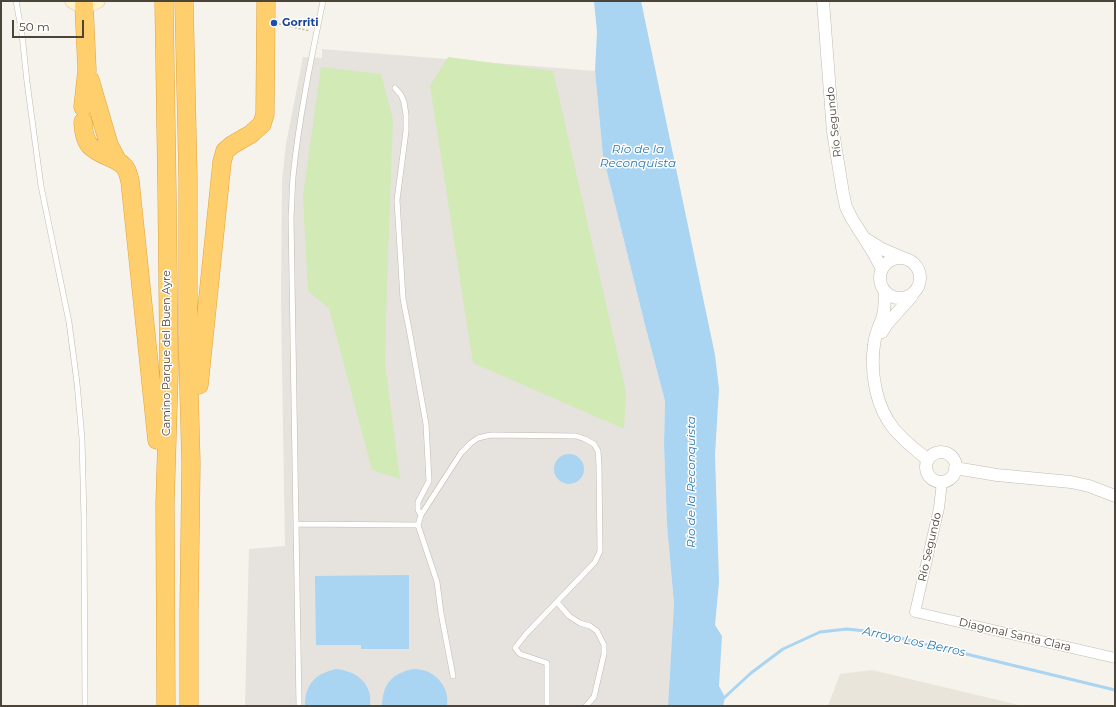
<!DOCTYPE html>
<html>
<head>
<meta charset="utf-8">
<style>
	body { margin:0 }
	#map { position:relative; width:1116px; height:707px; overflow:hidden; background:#f6f3ec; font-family:Montserrat,sans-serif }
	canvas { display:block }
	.frame { position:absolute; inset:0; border:2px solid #4b4439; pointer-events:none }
	.scale { position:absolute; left:12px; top:20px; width:72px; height:18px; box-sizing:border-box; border:2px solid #4b4439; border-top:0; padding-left:5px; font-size:12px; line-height:14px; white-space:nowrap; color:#4b4439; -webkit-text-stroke:3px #fff; paint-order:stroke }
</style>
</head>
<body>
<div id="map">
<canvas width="1116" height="707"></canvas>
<div class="frame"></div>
<div class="scale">50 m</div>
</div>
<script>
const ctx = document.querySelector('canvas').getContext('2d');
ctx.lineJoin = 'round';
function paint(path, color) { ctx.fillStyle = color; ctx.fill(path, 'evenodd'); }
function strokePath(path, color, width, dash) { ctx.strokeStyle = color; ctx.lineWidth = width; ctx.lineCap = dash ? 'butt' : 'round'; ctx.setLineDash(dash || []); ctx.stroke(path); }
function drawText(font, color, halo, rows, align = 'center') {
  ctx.font = font + ' Montserrat,sans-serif'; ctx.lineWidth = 3; ctx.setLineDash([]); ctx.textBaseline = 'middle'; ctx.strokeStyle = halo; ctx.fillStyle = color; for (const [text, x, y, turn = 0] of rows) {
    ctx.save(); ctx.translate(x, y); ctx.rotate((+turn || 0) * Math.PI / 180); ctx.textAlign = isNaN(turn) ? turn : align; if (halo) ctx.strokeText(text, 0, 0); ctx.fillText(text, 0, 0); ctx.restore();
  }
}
paint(new Path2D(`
	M872,670L1023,706H828L840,674Z`), '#eae5da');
paint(new Path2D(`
	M322,49L595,71L603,156L645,325L665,401L664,445L667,525L674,604L668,706H245L249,549L285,546L282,369L281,293L282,180L286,144L303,57L322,58Z`), '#e6e2dd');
paint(new Path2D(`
	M448,57L553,71L626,392L624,429L473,363L430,86Z
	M321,67L381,74L393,120L387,282L385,363L400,479L372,470L329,308L308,291L303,196Z`), '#d2eab5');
paint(new Path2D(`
	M594,1H641L715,355L719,389L715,455L719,582L715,625L722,636L719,686L725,697L723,706H668L674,604L667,525L664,445L665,401L645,325L603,156L595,71L597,32Z
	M554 469a15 15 0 1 1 30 0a15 15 0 1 1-30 0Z
	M409,575V649H361V645H316L315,576Z
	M336,669C356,671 373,683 370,706H305C305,684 315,674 336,669Z
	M413,669C416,669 419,669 422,670C438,673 450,690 447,706H382C383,684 391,674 413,669Z`), '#a9d4f2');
strokePath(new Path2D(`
	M722,699L725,697L751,673L783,649L820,632L847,629L875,632L1115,690`), '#a9d4f2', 3);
const service = new Path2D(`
	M16,1L22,34L27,82L41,186L69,322L77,383L82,439L84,520L85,706
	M323,1C311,59 299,118 293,177C292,190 292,203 291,217L296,524L418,525L437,582L441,613L453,676
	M395,88L401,95L404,102L406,115V131L397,200L403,299L409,329L426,424L429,481L418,502V510L421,515
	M296,524L299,706
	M418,525L421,515L461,453L471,443L478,438L491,435L576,436L585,439L594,444L598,451L599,466L600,551L595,562L526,634L515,648L520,654L547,663V706
	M557,602L569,616L580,623L590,626L597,631L604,645V654L594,697L586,706`);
const minor = new Path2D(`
	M942,482L939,508L915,612L1115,658`);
const tertiary = new Path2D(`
	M823,1L833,132L843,193L846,207L852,219L873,252L882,269
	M866,239L882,249L903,258
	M880 278a20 20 0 1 1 40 0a20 20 0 1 1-40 0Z
	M885,292C885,301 885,310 882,319C878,329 875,334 874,345C870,373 876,407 894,429C904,441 916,450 928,460
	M882,332L887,324L912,296
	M926 467a15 15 0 1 1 30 0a15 15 0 1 1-30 0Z
	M955,468L997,475L1071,482L1089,486L1115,496`);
const secondary = new Path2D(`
	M72,1C80,7 90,6 98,1`);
const motorway = new Path2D(`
	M164,1L167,191L169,373L165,503L166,706
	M184,1L188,178V355L191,463L189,612V706
	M90,80L109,145L117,160
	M83,107L87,70L84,5
	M83,122C84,145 90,149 111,158C116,160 123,164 126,169C128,172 129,178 130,181L157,440
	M199,385L222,162L225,151L232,145L251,134L262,124L265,114L266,1`);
strokePath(service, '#c2bbae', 6);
strokePath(minor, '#c2bbae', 11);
strokePath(tertiary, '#c2bbae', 13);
strokePath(secondary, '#d6c79b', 15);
strokePath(motorway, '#e0a43c', 19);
strokePath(new Path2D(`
	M279,24L310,31`), '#c4b79f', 1.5, [2, 2]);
strokePath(service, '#fff', 5);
strokePath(minor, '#fff', 10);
strokePath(tertiary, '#fff', 12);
strokePath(secondary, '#fff3cd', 14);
strokePath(motorway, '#ffcf6e', 18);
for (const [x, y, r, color] of [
	[274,23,4,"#1a4fb4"]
]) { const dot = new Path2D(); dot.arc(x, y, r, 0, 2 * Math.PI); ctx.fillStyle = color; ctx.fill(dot); strokePath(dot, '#fff', 1.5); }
drawText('bold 11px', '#164399', '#fff', [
	["Gorriti",282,23]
], 'left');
drawText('11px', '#4b4439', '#fff', [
	["Río Segundo",834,122,-96],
	["Camino Parque del Buen Ayre",167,353,-90],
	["Río Segundo",930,547,-77],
	["Diagonal Santa Clara",1015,635,13]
]);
drawText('italic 12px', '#2e7ab2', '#fff', [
	["Río de la",638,149],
	["Reconquista",638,163],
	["Río de la Reconquista",691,482,-90],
	["Arroyo Los Berros",914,642,12]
]);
</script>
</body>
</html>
